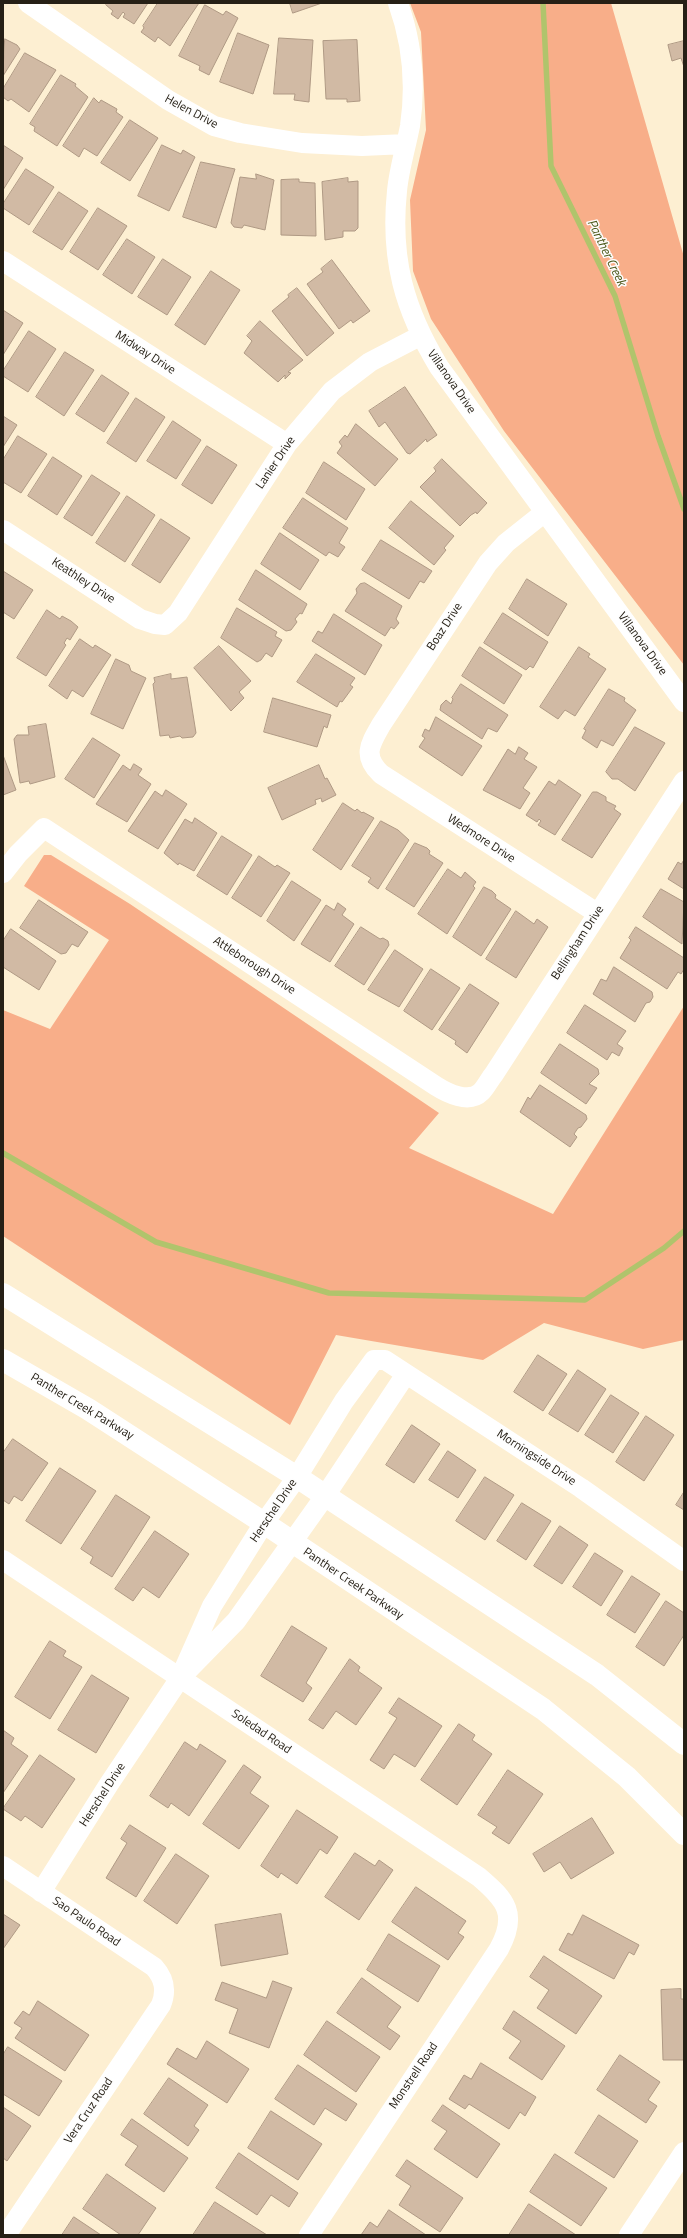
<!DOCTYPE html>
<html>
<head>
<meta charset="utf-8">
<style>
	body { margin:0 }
	#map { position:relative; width:687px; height:2238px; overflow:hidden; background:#fdefd2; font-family:"Titillium Web",sans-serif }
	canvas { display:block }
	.frame { position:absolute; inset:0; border:4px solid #262016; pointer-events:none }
</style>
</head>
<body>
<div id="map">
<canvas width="687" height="2238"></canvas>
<div class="frame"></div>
</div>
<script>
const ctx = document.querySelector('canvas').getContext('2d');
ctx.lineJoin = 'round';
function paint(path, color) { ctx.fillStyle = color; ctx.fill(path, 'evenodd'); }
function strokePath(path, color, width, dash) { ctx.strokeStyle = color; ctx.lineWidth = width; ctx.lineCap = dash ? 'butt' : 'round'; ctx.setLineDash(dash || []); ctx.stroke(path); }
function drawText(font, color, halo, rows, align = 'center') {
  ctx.font = font + ' "Titillium Web",sans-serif'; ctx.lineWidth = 3; ctx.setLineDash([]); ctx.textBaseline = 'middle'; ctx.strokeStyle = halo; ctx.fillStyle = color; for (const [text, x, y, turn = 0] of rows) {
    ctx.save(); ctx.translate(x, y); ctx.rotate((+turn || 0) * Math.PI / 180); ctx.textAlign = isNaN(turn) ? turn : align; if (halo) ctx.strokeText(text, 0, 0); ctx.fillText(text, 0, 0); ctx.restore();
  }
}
paint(new Path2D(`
	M410,3H611L684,257V665L504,431L431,319L413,271L410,200L426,130L421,32Z
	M44,855H51L130,904L439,1113L409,1148L553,1214L684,1006V1340L643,1349L544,1323L483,1360L336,1335L290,1425L3,1236V1010L50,1029L109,940L24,886Z`), '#f8ae89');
strokePath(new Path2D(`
	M543,3L551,166L615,296L658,436L684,509
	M3,1153L156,1242L329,1293L585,1300L664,1248L684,1231`), '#b0c46c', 5.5);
const building = new Path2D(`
	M107,3H148L134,24L123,17L125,14L123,12L118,19L111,14L113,11L106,5Z
	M158,3H199L170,46L158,37L155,42L141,32L144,28L143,26Z
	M290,3H322L293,13Z
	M205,5L223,15L226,11L238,18L209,75L199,70L200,66L179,56Z
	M238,33L269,45L253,94L220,82Z
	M279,38L313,40L309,102L294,100L295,94H274Z
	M5,39L17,45L20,49L3,76Z
	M357,40L360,101L347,102V99H326L323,41Z
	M684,41V67L681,58L672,61L668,45Z
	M25,53L56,70L29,112L11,99L8,101L3,97V89Z
	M61,75L76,84L75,86L88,97L57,146L34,131L35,127L30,124Z
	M94,98L99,103L101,100L117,109L116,112L123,117L97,156L84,148L79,157L63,146Z
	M130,120L158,138L130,181L101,163Z
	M3,145L23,158L3,190Z
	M162,145L181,154L183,150L195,157L169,211L138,196Z
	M201,162L235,169L216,228L183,217Z
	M26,169L54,187L29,225L3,208V204Z
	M256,174L274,180L265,230L244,225L242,228L234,227L231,223L240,177L256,179Z
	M348,178V182L358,181V228L355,231H343V237L325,240L322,182Z
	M295,179H299V182L315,183L316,236L281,235V180Z
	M59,192L88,211L62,250L33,232Z
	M98,208L127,226L98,270L70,252Z
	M127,239L155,257L132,294L103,275Z
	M163,259L191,277L167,315L138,297Z
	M332,260L370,311L353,323L351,320L339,329L307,284L323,272L321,269Z
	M211,271L240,290L205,345L175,325Z
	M297,288L334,333L307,356L272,311L289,297L288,295Z
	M3,310L23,323L3,355Z
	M260,321L303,360L288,372L291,373L285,379V375L278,382L244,353L252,341L247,336Z
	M29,331L56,349L28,392L3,376V371Z
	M65,352L94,370L64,416L36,397Z
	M102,375L129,393L104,432L76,414Z
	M405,387L437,435L427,442L426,439L410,454L407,453L385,422L379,427L369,411Z
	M136,398L165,417L136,462L107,443Z
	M3,416L17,425L3,447Z
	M173,421L201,440L176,479L147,461Z
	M356,424L398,459L375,486L337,453L342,446L339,442L345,435L347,437Z
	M18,436L47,454L21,493L3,482V460Z
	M207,446L237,465L212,504L182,485Z
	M53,457L82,476L57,515L28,496Z
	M442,459L487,503L477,514L476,512L471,515L460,526L420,487L436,471L434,468Z
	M324,462L365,489L346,520L306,493Z
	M92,475L120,493L92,536L64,518Z
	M127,496L155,515L125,562L96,543Z
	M303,498L348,528L339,543L345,547L338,557L329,552L326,556L283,528Z
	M411,501L454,536L444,548L446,550L434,565L389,528Z
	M161,519L190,538L160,583L132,565Z
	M280,533L319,560L300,590L261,564Z
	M381,540L432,571L424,583L420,581L409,599L362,570Z
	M256,570L307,604L302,614L300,613L295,619L297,622L291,630L286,631L239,600Z
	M3,571L33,590L14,619L3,612Z
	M527,579L567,604L548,636L509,609Z
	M365,583L402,606L396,619L399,623L394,629L391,627L385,636L345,611L357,593L356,589L360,584Z
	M237,608L277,632L275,636L282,640L272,657L266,653L261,660L257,662L221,638Z
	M47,610L60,619L62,616L71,621L78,627L70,640L67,638L64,643L66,645L46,676L17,658Z
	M503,613L548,642L533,668L530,666L526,670L484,643Z
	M334,614L382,645L365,675L312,641L318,631L322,633Z
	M80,639L93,648L95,645L111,655L83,697L72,690L67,699L49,686Z
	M219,646L251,681L239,692L244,698L231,711L194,668Z
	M480,647L522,675L504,704L462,676Z
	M579,647L590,654L588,657L606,669L575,716L565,710L558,719L540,707Z
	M316,654L355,678L350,685L353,687L342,702L340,701L337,707L297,682Z
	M116,659L129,665L131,671L146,678L123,729L91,714Z
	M171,674V679L187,677L196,733L193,737L182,738L180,736L170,738L169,735L160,736L153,684L155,682L154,678Z
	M461,684L508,715L497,732L488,728L482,739L440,710L441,705L446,700L451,704L453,699L452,698Z
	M609,689L625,698L624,701L636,710L613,746L601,740L597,748L582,738L586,730L584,729Z
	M273,698L331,715L327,728L324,726L317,747L264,732Z
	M436,717L482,746L462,776L419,747L425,738L422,736L425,729L429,731Z
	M46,724L55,777L30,784L29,781L20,783L14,739L17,735H29L28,727Z
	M635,727L665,743L635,791L618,779H612L606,772Z
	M93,738L120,755L94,798L65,779Z
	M519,747L528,753L524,759L537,767L523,788L530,793L520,809L483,790L508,749L515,754Z
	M3,755L16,790L3,795Z
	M134,764L142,769L138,775L151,784L127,822L96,804L123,765L130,770Z
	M319,765L325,779L327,778L336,795L322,802L321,798L315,800L316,804L282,820L268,788Z
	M559,780L581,795L555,835L538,825L541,821L539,819L537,822L526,815L549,781L555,785Z
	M166,790L187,804L158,849L128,831L155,791L162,796Z
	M593,792H597L606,797V801L616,806L614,809L621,814L592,858L562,840Z
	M343,803L355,811L357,809L362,813L363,812L374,818L341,870L313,850Z
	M195,818L217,833L194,871L179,863L178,865L164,853L185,819L192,823Z
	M381,821L398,830L409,840L378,889L368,882L371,878L352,866Z
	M222,836L252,855L227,895L197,876Z
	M415,843L427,848L430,851L429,854L443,863L414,907L386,889Z
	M259,856L275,867L277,865L290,873L261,917L232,898Z
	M684,860V889L668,879L678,862L681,864Z
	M448,869L461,878L465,872L476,882L473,886L475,888L447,934L418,914Z
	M292,881L321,900L294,941L267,921Z
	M484,887L492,891L496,895L495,898L511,909L481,956L453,937Z
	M661,889L684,902L682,944L643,917Z
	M39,900L88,932L78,947L72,944L66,953L61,954L20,928Z
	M338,903L346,909L342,915L354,924L330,962L301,944L326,905L334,910Z
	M516,911L534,924L537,919L548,927L516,978L486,959Z
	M361,927L380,939L383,938L388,941L389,945L364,985L335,966Z
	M636,927L684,958V969L681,974L678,972L667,989L620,958L631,940L629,938Z
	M11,929L56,961L39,990L3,967V941Z
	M395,950L423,969L399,1007L368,990Z
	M614,967L652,992L653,997L650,1002L646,1003L635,1022L593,994L601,979L606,981Z
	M431,969L460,988L432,1030L404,1011Z
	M470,984L499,1003L467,1053L455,1044L456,1041L439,1030Z
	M585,1005L626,1031L617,1044L623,1048L619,1056L612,1052L607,1060L567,1033Z
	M560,1044L598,1069L599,1074L589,1084L597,1088L586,1104L541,1073Z
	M540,1085L586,1115L587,1119L581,1127L578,1128L574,1134L577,1137L570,1147L520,1112L528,1097L530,1099Z
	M538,1355L567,1374L543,1411L514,1392Z
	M578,1370L606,1389L578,1432L549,1414Z
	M611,1395L639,1413L613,1453L585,1435Z
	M646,1416L674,1435L644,1481L616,1462Z
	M412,1425L440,1444L414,1483L386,1465Z
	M13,1439L48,1463L22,1501L14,1496L9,1504L3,1500V1453Z
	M448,1451L476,1470L458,1498L429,1480Z
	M60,1468L96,1491L61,1544L26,1521Z
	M485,1477L514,1495L485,1540L456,1521Z
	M684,1492V1510L676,1505Z
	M116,1495L150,1517L112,1577L90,1563L93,1557L81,1549Z
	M522,1503L551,1521L526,1560L497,1541Z
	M560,1526L588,1545L562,1584L534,1566Z
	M155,1531L189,1554L159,1598L143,1587L133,1601L115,1589Z
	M595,1553L623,1571L601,1606L573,1587Z
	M632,1576L660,1594L635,1633L607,1615Z
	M666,1601L684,1613V1635L664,1666L636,1647Z
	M292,1626L327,1648L306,1683L312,1688L303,1702L261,1676Z
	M50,1641L66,1651L63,1656L82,1667L50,1719L15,1697Z
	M350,1659L360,1667L358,1671L382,1688L356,1725L336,1711L323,1729L309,1720Z
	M92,1675L129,1698L96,1753L58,1730Z
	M399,1698L442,1726L415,1767L394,1754L384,1769L370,1760L397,1718L389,1713Z
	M459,1724L475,1735L472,1740L492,1754L457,1805L421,1780Z
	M3,1730L14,1738L11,1744L28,1756L3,1793Z
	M185,1742L197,1750L200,1744L226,1761L189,1816L171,1803L168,1808L150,1796Z
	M40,1755L75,1779L42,1828L25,1816L21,1821L3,1809Z
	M244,1765L261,1777L250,1793L269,1806L239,1849L203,1824Z
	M508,1770L543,1794L509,1844L492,1833L497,1827L478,1815Z
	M297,1810L338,1837L327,1854L320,1849L297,1884L281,1873L278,1878L261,1866Z
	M592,1818L614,1853L571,1879L560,1862L544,1872L533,1854Z
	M130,1825L166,1848L136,1897L106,1878L127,1843L121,1839Z
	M355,1853L375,1866L379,1860L393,1870L359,1920L325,1897Z
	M176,1854L209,1876L177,1924L144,1901Z
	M416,1887L466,1921L458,1933L464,1937L448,1960L392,1922Z
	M3,1914L20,1925L3,1949Z
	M281,1914L288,1954L221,1966L215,1925Z
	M583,1915L639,1945L634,1955L629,1952L614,1979L559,1950L568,1933L572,1935Z
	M389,1934L440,1966L418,2002L367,1970Z
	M544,1956L602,1996L576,2034L537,2008L549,1990L530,1977Z
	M362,1978L401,2007L387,2027L400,2036L390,2050L337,2013Z
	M273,1981L292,1988L269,2048L229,2033L238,2009L215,2000L222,1982L266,1998Z
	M681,1989V1999H684V2060H663L661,1990Z
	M38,2001L89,2035L65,2071L15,2038L22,2028L14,2023L23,2011L29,2015Z
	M514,2011L565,2046L542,2080L509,2058L521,2041L503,2029Z
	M327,2021L380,2057L356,2092L304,2055Z
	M207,2041L249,2069L227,2103L167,2064L177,2048L196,2059Z
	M8,2047L62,2081L39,2116L3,2094V2055Z
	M620,2055L660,2082L648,2100L657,2106L646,2123L597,2090Z
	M481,2063L536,2097L525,2116L520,2112L509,2129L469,2104L465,2109L449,2099L464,2075L471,2079Z
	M298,2065L357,2104L346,2121L325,2108L314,2125L275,2099Z
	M169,2078L208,2105L194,2126L199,2130L188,2146L144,2114Z
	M443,2105L500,2144L477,2178L434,2149L447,2131L432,2121Z
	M3,2107L31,2126L7,2161L3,2158Z
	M271,2111L322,2144L298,2180L248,2148Z
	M599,2115L638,2141L614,2178L575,2153Z
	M132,2119L188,2158L164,2192L125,2165L138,2146L121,2135Z
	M239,2153L298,2193L289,2207L271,2195L257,2215L216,2188Z
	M555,2154L607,2188L581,2226L530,2192Z
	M407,2160L463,2198L440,2232L399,2205L411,2186L396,2176Z
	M107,2174L156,2208L138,2235H121L83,2209Z
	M215,2202L267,2235H193Z
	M529,2204L576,2235H509Z
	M389,2210L426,2235H361L370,2222L377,2227Z
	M74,2217L101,2235H62Z`);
paint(building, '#d1baa4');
strokePath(building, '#af9984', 1);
strokePath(new Path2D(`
	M28,3L168,100L214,126L240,133L302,143L362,146L406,144
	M398,3C412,42 416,85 410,126C406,147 399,169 397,191C390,259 404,309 439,367L684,702
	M3,261L287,444
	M545,512L506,543L488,563L381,725C370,744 362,756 381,774L597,913
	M3,530L140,619L155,624L165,625L178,613L287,444L332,391L370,362L420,336
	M3,873L18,854L44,828L436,1086C447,1093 469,1104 481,1092C486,1087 489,1080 494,1074L684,781
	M3,1560L479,1877C506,1900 518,1914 499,1949L309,2235
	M189,1669L236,1621L325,1496L406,1374
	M3,1866L154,1967C164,1978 167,1990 161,2005L6,2235
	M41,1892L109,1784L180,1678L212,1606L264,1523L297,1477L344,1401L374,1360H385L581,1488L684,1561
	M629,2235L684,2152`), '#fff', 20);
strokePath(new Path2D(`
	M3,1294L297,1477L597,1675L684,1744
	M3,1360L88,1409L264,1523L543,1709L627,1777L684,1834`), '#fff', 22);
drawText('12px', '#262016', '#fdfdfd', [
	["Helen Drive",191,112,28],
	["Midway Drive",145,353,33],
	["Villanova Drive",451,382,55],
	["Lanier Drive",276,463,-56],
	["Keathley Drive",83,581,33],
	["Boaz Drive",445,627,-57],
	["Villanova Drive",642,644,54],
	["Wedmore Drive",481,839,33],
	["Bellingham Drive",578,943,-57],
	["Attleborough Drive",254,966,33],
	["Panther Creek Parkway",82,1407,31],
	["Morningside Drive",536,1458,33],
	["Herschel Drive",274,1511,-56],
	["Panther Creek Parkway",353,1584,34],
	["Soledad Road",261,1732,34],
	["Herschel Drive",103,1795,-57],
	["Sao Paulo Road",86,1922,34],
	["Monstrell Road",414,2076,-56],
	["Vera Cruz Road",89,2111,-56]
]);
drawText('italic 13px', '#4b5718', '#fdfdfd', [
	["Panther Creek",606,253,64]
]);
</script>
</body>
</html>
